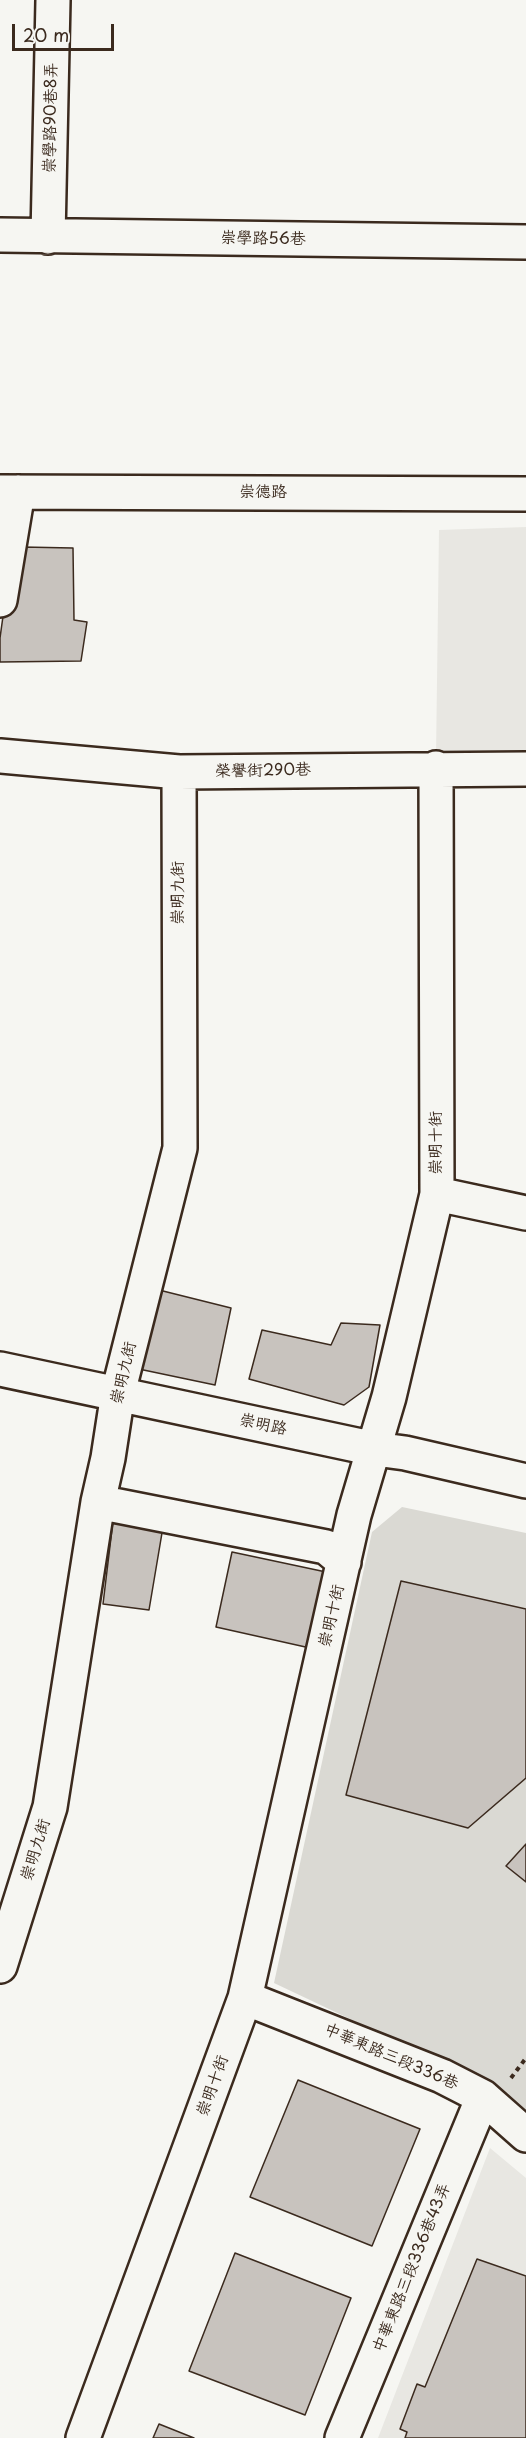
<!DOCTYPE html>
<html>
<head>
<meta charset="utf-8">
<style>
	body { margin:0 }
	#map { position:relative; width:526px; height:2438px; overflow:hidden; background:#f6f6f2; font-family:"Playpen Sans",sans-serif }
	canvas { display:block }
	.scale { position:absolute; left:12px; top:24px; width:102px; height:27px; box-sizing:border-box; border:3px solid #3b2a1e; border-top:0; padding-left:8px; font-size:18px; line-height:21px; white-space:nowrap; color:#3b2a1e; -webkit-text-stroke:4px #f6f6f2; paint-order:stroke }
</style>
</head>
<body>
<div id="map">
<canvas width="526" height="2438"></canvas>
<div class="scale">20 m</div>
</div>
<script>
const ctx = document.querySelector('canvas').getContext('2d');
ctx.lineJoin = 'round';
function paint(path, color) { ctx.fillStyle = color; ctx.fill(path, 'evenodd'); }
function strokePath(path, color, width, dash) { ctx.strokeStyle = color; ctx.lineWidth = width; ctx.lineCap = dash ? 'butt' : 'round'; ctx.setLineDash(dash || []); ctx.stroke(path); }
function drawText(font, color, halo, rows, align = 'center') {
  ctx.font = font + ' "Playpen Sans","LXGW WenKai TC",sans-serif'; ctx.lineWidth = 4.5; ctx.setLineDash([]); ctx.textBaseline = 'middle'; ctx.strokeStyle = halo; ctx.fillStyle = color; for (const [text, x, y, turn = 0] of rows) {
    ctx.save(); ctx.translate(x, y); ctx.rotate((+turn || 0) * Math.PI / 180); ctx.textAlign = isNaN(turn) ? turn : align; if (halo) ctx.strokeText(text, 0, 0); ctx.fillText(text, 0, 0); ctx.restore();
  }
}
paint(new Path2D(`
	M526,527V758L436,756L439,530Z
	M490,2148L526,2178V2438H378Z`), '#e8e7e2');
paint(new Path2D(`
	M402,1507L526,1533V2121L477,2079L274,1983L372,1532Z`), '#dad9d3');
const building = new Path2D(`
	M22,547L73,548L74,620L87,622L81,661L0,662V638L10,566Z
	M159,1290L231,1308L215,1385L134,1368Z
	M341,1323L380,1325L369,1387L344,1405L249,1379L262,1330L331,1345Z
	M113,1521L163,1527L149,1610L103,1604Z
	M232,1552L326,1572L310,1648L216,1627Z
	M401,1581L526,1609V1778L468,1828L346,1795Z
	M526,1844V1882L506,1866Z
	M298,2080L420,2129L372,2246L250,2197Z
	M235,2253L351,2298L305,2415L189,2371Z
	M477,2259L526,2276V2438H405L407,2432L400,2429L417,2384L425,2387Z
	M159,2424L194,2438H153Z`);
paint(building, '#c8c3be');
strokePath(building, '#3b2a1e', 1.5);
const minor = new Path2D(`
	M0,235L526,242
	M48,237L53,0
	M0,492L526,494
	M0,600L18,492
	M0,756L179,772L526,769
	M437,1194L526,1213
	M0,1369L375,1449L405,1453L526,1481
	M98,1502L326,1547L344,1562
	M0,1966L50,1807L98,1502L108,1458L118,1393L180,1148L179,772
	M245,1998L442,2076L483,2097L526,2135
	M83,2438L245,1998L354,1515L389,1397L437,1194L436,768
	M342,2438L483,2097`);
strokePath(minor, '#3b2a1e', 38);
strokePath(new Path2D(`
	M511,2078L526,2058`), '#3b2a1e', 4, [4.5, 4.5]);
strokePath(minor, '#f6f6f2', 33);
drawText('16px', '#3b2a1e', '#f6f6f2', [
	["崇學路90巷8弄",51,118,-89],
	["崇學路56巷",263,239,1],
	["崇德路",263,493],
	["榮譽街290巷",263,771,-1],
	["崇明九街",179,893,-90],
	["崇明十街",437,1143,-90],
	["崇明九街",124,1373,-77],
	["崇明路",263,1425,12],
	["崇明十街",332,1616,-77],
	["崇明九街",36,1850,-73],
	["中華東路三段336巷",391,2057,23],
	["崇明十街",213,2086,-70],
	["中華東路三段336巷43弄",412,2268,-68]
]);
</script>
</body>
</html>
